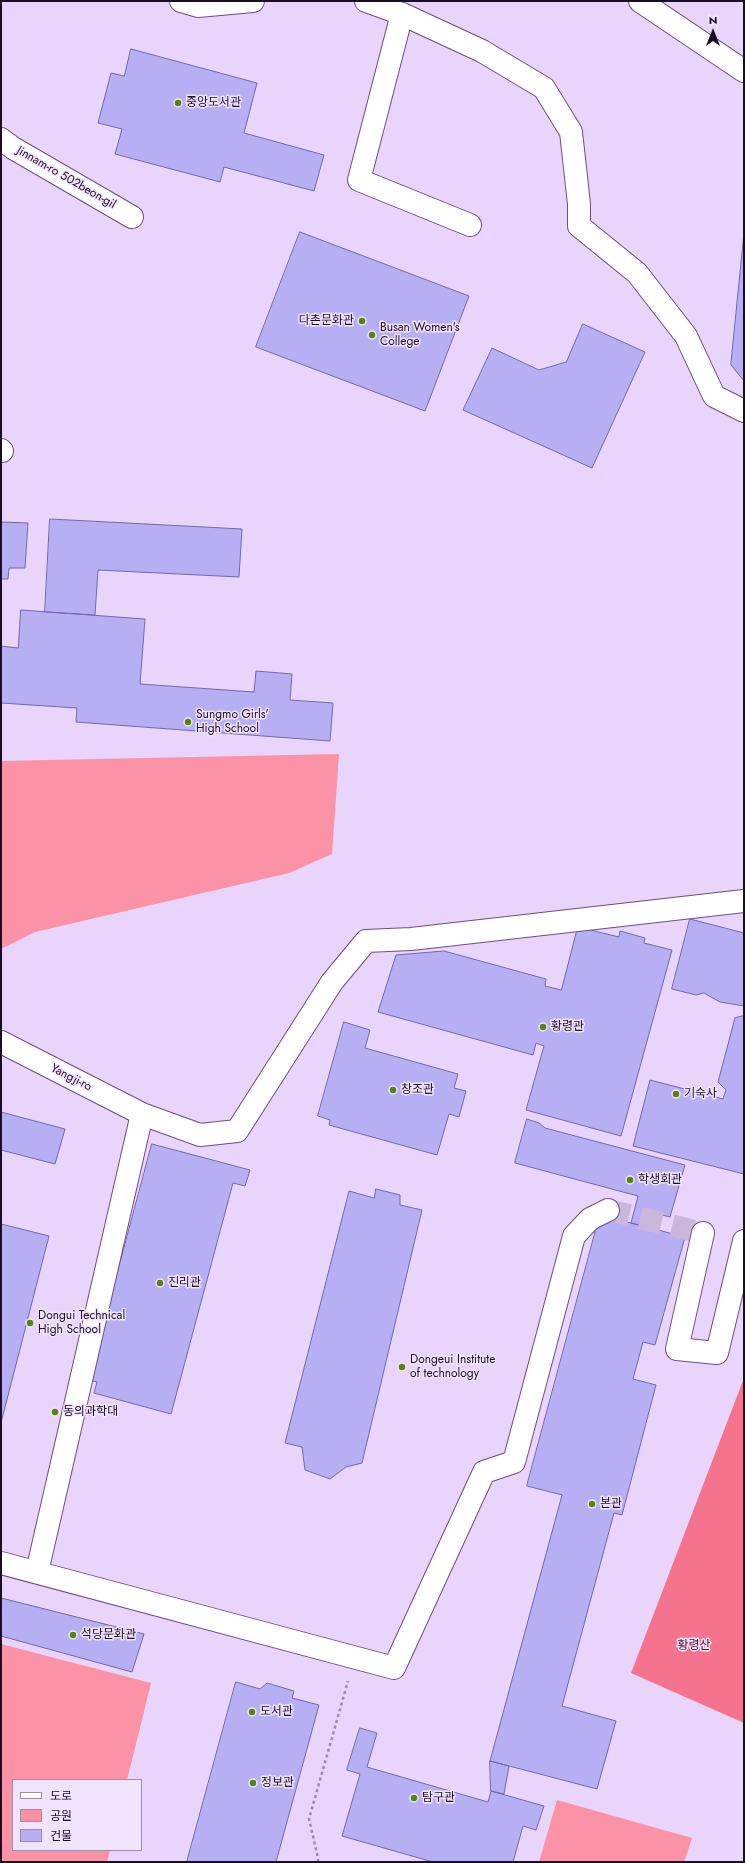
<!DOCTYPE html>
<html>
<head>
<meta charset="utf-8">
<style>
	body { margin:0 }
	#map { position:relative; width:745px; height:1863px; overflow:hidden; background:#e9d4fb; font-family:Jost,"Noto Sans KR",sans-serif }
	canvas { display:block }
	.frame { position:absolute; inset:0; border:2px solid #1a0c23; pointer-events:none }
	.legend { position:absolute; left:12px; top:1779px; width:130px; height:72px; box-sizing:border-box; background:#f2e4ff; border:1px solid #9c8ea7; margin:0; padding:5px 7px; list-style:none; font-size:12px; color:#1a0c23 }
	.legend li { display:flex; align-items:center; gap:8px; height:20px }
	.legend b { width:20px; border:1px solid #9c8ea7 }
	.north { position:absolute; left:693px; top:12px; width:40px; height:40px; -webkit-text-stroke:3px #f2e4ff; paint-order:stroke; rotate:0deg; font-size:11px; font-weight:700; line-height:16px; text-align:center; color:#1a0c23 }
	.north::after { content:''; display:block; margin:auto; width:14px; height:18px; background:#1a0c23; clip-path:polygon(50% 0,100% 100%,50% 72%,0 100%) }
</style>
</head>
<body>
<div id="map">
<canvas width="745" height="1863"></canvas>
<div class="frame"></div>
<ul class="legend">
<li><b style="height:5px;background:#fff"></b>도로</li>
<li><b style="height:11px;background:#fc92a5"></b>공원</li>
<li><b style="height:11px;background:#b7aff4"></b>건물</li>
</ul>
<div class="north">N</div>
</div>
<script>
const ctx = document.querySelector('canvas').getContext('2d');
ctx.lineJoin = 'round';
function paint(path, color) { ctx.fillStyle = color; ctx.fill(path, 'evenodd'); }
function strokePath(path, color, width, dash) { ctx.strokeStyle = color; ctx.lineWidth = width; ctx.lineCap = dash ? 'butt' : 'round'; ctx.setLineDash(dash || []); ctx.stroke(path); }
function drawText(font, color, halo, rows, align = 'center') {
  ctx.font = font + ' Jost,"Noto Sans KR",sans-serif'; ctx.lineWidth = 3; ctx.setLineDash([]); ctx.textBaseline = 'middle'; ctx.strokeStyle = halo; ctx.fillStyle = color; for (const [text, x, y, turn = 0] of rows) {
    ctx.save(); ctx.translate(x, y); ctx.rotate((+turn || 0) * Math.PI / 180); ctx.textAlign = isNaN(turn) ? turn : align; if (halo) ctx.strokeText(text, 0, 0); ctx.fillText(text, 0, 0); ctx.restore();
  }
}
paint(new Path2D(`
	M339,754L332,854L289,873L35,932L1,949V761Z
	M1,1644L151,1683L127,1780H13V1850H110L107,1862H1Z
	M557,1800L692,1838L684,1862H539Z`), '#fc92a5');
paint(new Path2D(`
	M744,1378V1723L631,1673Z`), '#f6738e');
const building = new Path2D(`
	M131,49L257,83L244,133L324,155L314,191L224,167L220,182L115,154L122,129L98,123L111,73L124,76Z
	M300,232L469,296L425,411L256,347Z
	M744,233V381L731,365Z
	M583,324L645,352L592,468L463,410L492,348L539,370L566,362Z
	M50,519L242,529L239,577L98,570L95,615L45,612Z
	M1,522L28,523L25,568H9L8,579H1Z
	M21,610L145,619L140,684L254,692L256,671L292,674L290,700L333,703L330,741L76,722L77,708L1,703V646L18,648Z
	M690,919L744,933V1006L720,1002L704,993L696,995L672,989Z
	M578,927L619,937L620,931L645,938L644,943L672,950L621,1136L526,1110L544,1046L536,1043L533,1055L378,1012L396,955L444,951L546,979L545,986L561,990Z
	M744,1016V1174L633,1146L650,1080L723,1099L726,1090L718,1082L735,1018Z
	M344,1022L370,1030L365,1048L458,1074L454,1088L466,1091L459,1117L449,1114L437,1155L329,1125L330,1120L318,1116Z
	M1,1112L65,1129L55,1164L1,1150Z
	M527,1119L539,1123L545,1128L685,1165L670,1217L653,1213L650,1228L631,1223L638,1196L515,1163Z
	M152,1144L250,1170L245,1186L233,1183L171,1414L94,1393L97,1382L89,1380Z
	M376,1189L400,1195V1205L422,1210L362,1463L346,1467L330,1479L305,1470L302,1447L285,1443L349,1191L374,1198Z
	M600,1215L685,1237L655,1345L643,1342L633,1379L656,1385L622,1515L614,1513L562,1706L616,1721L597,1789L490,1761L562,1495L527,1486Z
	M1,1224L49,1236L1,1423Z
	M1,1598L144,1634L132,1672L1,1636Z
	M236,1682L260,1689L267,1683L294,1691L292,1698L319,1705L276,1862H187Z
	M360,1728L377,1733L367,1767L488,1802L491,1791L544,1806L536,1830L523,1826L513,1862H433L342,1836L360,1774L347,1770Z
	M490,1761L509,1766L504,1794L491,1791Z`);
paint(building, '#b7aff4');
strokePath(building, '#7269a8', 1);
strokePath(new Path2D(`
	M608,1210L703,1233`), '#cab6db', 22, [22, 11]);
const minor = new Path2D(`
	M181,1L198,6L253,1
	M366,1L402,14L482,51L544,88L571,132L579,204V226L637,273L686,336L714,396L744,411
	M640,1L744,71
	M402,14L359,180L470,225
	M1,139L13,148L132,217
	M1,450L2,451
	M1,1042L142,1114L200,1135L237,1131L332,982L366,941L411,939L744,901
	M703,1233L677,1349L717,1353L744,1241
	M1,1563L394,1668L484,1472L514,1462L574,1236L590,1219L608,1210
	M37,1572L142,1114`);
strokePath(minor, '#6e4d86', 24);
strokePath(new Path2D(`
	M318,1862V1858L309,1819L348,1681`), '#9c89ab', 2.5, [3, 3]);
strokePath(minor, '#fff', 22);
for (const [x, y, r, color] of [
	[178,103,4,"#58830c"],
	[362,321,4,"#58830c"],
	[372,335,4,"#58830c"],
	[188,722,4,"#58830c"],
	[543,1027,4,"#58830c"],
	[393,1090,4,"#58830c"],
	[676,1094,4,"#58830c"],
	[630,1180,4,"#58830c"],
	[160,1283,4,"#58830c"],
	[30,1323,4,"#58830c"],
	[402,1367,4,"#58830c"],
	[55,1412,4,"#58830c"],
	[592,1504,4,"#58830c"],
	[73,1635,4,"#58830c"],
	[252,1712,4,"#58830c"],
	[253,1783,4,"#58830c"],
	[414,1798,4,"#58830c"]
]) { const dot = new Path2D(); dot.arc(x, y, r, 0, 2 * Math.PI); ctx.fillStyle = color; ctx.fill(dot); strokePath(dot, '#f2e4ff', 1.5); }
drawText('12px', '#1a0c23', '#f2e4ff', [
	["중앙도서관",186,103],
	["다촌문화관",354,321,"right"],
	["Busan Women's",380,328],
	["College",380,342],
	["Sungmo Girls'",196,715],
	["High School",196,729],
	["황령관",551,1027],
	["창조관",401,1090],
	["기숙사",684,1094],
	["학생회관",638,1180],
	["진리관",168,1283],
	["Dongui Technical",38,1316],
	["High School",38,1330],
	["Dongeui Institute",410,1360],
	["of technology",410,1374],
	["동의과학대",63,1412],
	["본관",600,1504],
	["석당문화관",81,1635],
	["도서관",260,1712],
	["정보관",261,1783],
	["탐구관",422,1798]
], 'left');
drawText('12px', '#1a0c23', '#f2e4ff', [
	["Jinnam-ro 502beon-gil",66,178,30],
	["Yangji-ro",71,1078,27]
]);
drawText('12px', '#5e0a25', '#f2e4ff', [
	["황령산",694,1646]
]);
</script>
</body>
</html>
